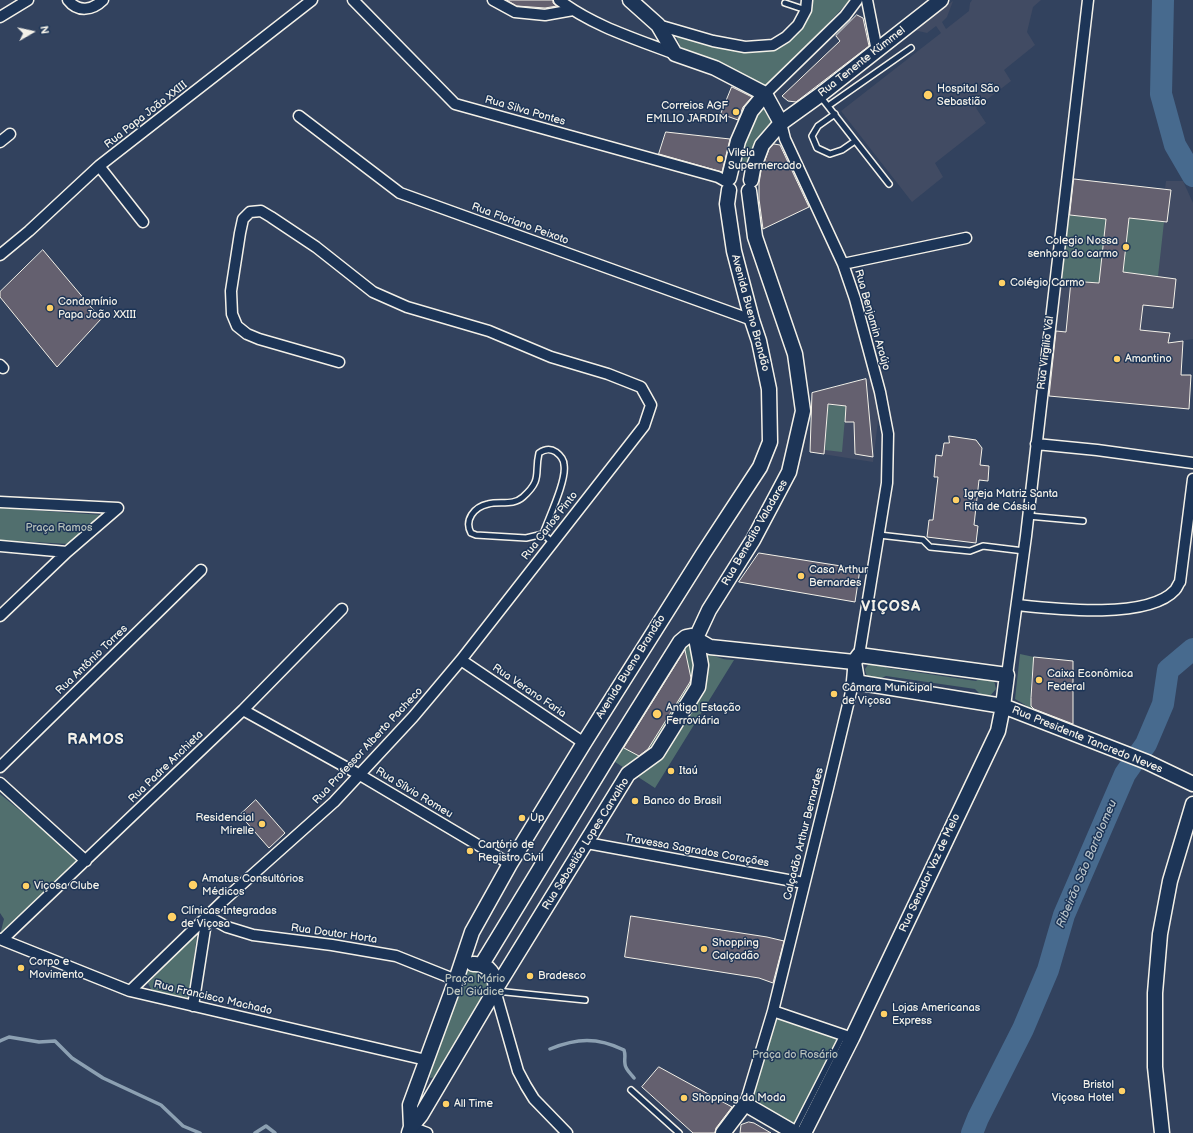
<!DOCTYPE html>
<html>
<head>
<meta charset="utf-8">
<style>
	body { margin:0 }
	#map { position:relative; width:1193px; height:1133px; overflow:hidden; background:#32425e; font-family:"Balsamiq Sans",sans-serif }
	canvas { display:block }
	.north { position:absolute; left:12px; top:12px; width:40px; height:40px; -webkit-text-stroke:3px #1d3557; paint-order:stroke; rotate:81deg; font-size:11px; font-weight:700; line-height:16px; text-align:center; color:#f4f1e8 }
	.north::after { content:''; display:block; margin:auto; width:14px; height:18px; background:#f4f1e8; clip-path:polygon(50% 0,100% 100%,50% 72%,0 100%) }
</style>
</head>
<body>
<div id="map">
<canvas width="1193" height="1133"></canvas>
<div class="north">N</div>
</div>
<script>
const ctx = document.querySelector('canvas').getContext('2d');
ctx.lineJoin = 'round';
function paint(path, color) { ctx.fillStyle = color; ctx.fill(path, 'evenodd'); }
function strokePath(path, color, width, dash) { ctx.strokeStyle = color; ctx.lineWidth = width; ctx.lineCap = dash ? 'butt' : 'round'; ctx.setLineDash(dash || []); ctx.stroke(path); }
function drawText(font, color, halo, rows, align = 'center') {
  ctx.font = font + ' "Balsamiq Sans",sans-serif'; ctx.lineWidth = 3; ctx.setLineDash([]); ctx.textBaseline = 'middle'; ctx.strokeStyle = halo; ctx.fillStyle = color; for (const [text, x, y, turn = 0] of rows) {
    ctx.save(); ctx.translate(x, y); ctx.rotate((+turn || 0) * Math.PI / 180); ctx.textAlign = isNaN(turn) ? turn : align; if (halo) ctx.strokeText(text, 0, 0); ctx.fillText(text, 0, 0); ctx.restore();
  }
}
paint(new Path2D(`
	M972,0H1041L1033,7L1027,32L1035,45L1004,70L1011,81L976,108L986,123L935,163L943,177L912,202L841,111L941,33L936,26L927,33L914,30L953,1L947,17L942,22L946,29L969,11L970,3Z
	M1066,179L1165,189L1166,181H1183L1193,203V339L1168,343L1054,331Z
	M871,378L879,413L873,462L810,452L812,393Z`), '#414b63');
paint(new Path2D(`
	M810,0H850L766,90L681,48L675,33L744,50L785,40Z
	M765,98L775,121L751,169L735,162Z
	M1069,215L1106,219L1099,283L1062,279Z
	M1129,218L1164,222L1158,276L1123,272Z
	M828,405L846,406L842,452L825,450Z
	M0,508L102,515L68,544L0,540Z
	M685,638C701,649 714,660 734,660L655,788L609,758Z
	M1020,654L1034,657C1033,669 1027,701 1034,710L1015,699Z
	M870,662H881L887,668L976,681L983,676L994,680L996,689L990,696L981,695L975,689L886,676C877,681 866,681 865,669Z
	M0,794L80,860L0,935L4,919L0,913Z
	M197,934L189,998L152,991L148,983Z
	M475,968L488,973L489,989L436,1077L430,1078L431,1070L462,978L468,971Z
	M774,1013L843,1034L794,1132L746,1103Z`), '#516f6e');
strokePath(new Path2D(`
	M0,1041L9,1037L39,1042L55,1041L72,1058L103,1078L161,1105L183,1126L200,1133
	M550,1049C577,1038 597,1037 624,1050C626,1056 624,1058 625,1064C625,1069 631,1074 634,1078
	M255,1133L266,1126L275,1133`), '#8ca0b2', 3.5);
strokePath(new Path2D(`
	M1163,0L1161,94L1175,145L1193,176
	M972,1133L978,1118L1023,1029L1048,970L1064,915L1125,774L1146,744L1163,704L1168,670L1193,649`), '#476a8e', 22);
const building = new Path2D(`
	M507,0H553V3L557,6L545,8L517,6Z
	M857,15L863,18L869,46L796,102L788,101L782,96L840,41L836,36Z
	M732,87L752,97L743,107L738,120L721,114Z
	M666,132L730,139L722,172L659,154Z
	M774,144L780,145L809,207L763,229L759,199V183L761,171L769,149Z
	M1074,179L1171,190L1167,222L1129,218L1123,272L1176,279L1173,308L1143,305L1140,330L1170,333L1168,343L1183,341L1181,375H1191L1189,409L1049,396L1056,331L1066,332L1071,281L1099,283L1106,219L1070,215Z
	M43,250L101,319L57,367L0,297V292Z
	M866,379L873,457L855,454L854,422H845L846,406L828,404L824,454L810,452L812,393Z
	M949,436L976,440L982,448L980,465L989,466L988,481L979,480L974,525L978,526L976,543L927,537L929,520H933L938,477H934L936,455L942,456L944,443H949Z
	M759,553L860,569L855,602L739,582Z
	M685,650L691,678L690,682L648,749L639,756L624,748Z
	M1034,657L1073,661V724L1034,709L1031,706V698Z
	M256,800L285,833L269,848L240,815Z
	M631,916L767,937L784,941L773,983L759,978L625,957Z
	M659,1067L732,1107L716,1128L715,1133H693L642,1087Z
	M749,1122L754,1123L771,1133H740L741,1125Z`);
paint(building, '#64606f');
strokePath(building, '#f4f1e8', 1);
const lane = new Path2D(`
	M785,3L806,10
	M820,96L889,184
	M828,106L911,48
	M835,114L818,126L812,136L817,148L830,154L842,150L855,141
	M1028,516L1083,521
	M543,534L526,538L476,535L471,533C464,520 474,507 488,504C500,501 513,506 523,497C543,479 534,474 539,453C545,449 550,448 556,452C560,455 564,460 564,465C567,480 548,519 543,534L552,542
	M879,535L923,540L930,547L970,551L983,546L1024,551
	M496,991L585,1000
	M631,1090L679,1133
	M794,1131L843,1035`);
const street = new Path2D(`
	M68,0C78,13 93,10 103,0
	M353,0L455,104L718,177L727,182
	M493,0L515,12L545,15L573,10
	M559,0C593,26 636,39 675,54
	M867,0L877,51
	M0,17L28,0
	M658,25L713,41L745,47L773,45L786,37L798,25L806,10L807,0
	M765,94L845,16L857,0
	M299,116L400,193L752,320
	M781,123L785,139L843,264L855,299L880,392L888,434L887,483L859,655
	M0,142L10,134
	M99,166L143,222
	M0,255L29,231L99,166L312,0
	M843,264L966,238
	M0,365L3,368
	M1036,444L1097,450L1193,463
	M0,502L118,508L67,552L0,616
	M0,546L67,552
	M1017,605C1054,609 1148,620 1175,590C1177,588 1178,584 1180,582L1193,479
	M461,660L584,743
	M1007,675L1026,536L1088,0
	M243,710L360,775L510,864
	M0,767L201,570
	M0,783L86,861
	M587,843L804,883
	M0,939L130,991L426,1060
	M3,939L243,710L342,609
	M495,990L518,1071L526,1086L534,1099L567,1133
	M130,991L223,901L334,802L413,717L461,660L644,426L651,405L641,387L608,374L551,357L489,331L407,307L373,292L316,247L271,217L261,211L250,212L243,219L240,233L231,291L232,314L237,326L247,334L259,339L339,362
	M193,1006L207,916L227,927L253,935L332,945L396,956L456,980
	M773,1011L828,788L851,692L853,670
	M745,1104L773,1011L852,1038
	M411,1127L427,1133`);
const secondary = new Path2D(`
	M630,0L658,25L675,54L715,68L765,94
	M765,94L781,123
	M729,178L738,141L751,111L765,94
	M751,180L753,169L762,145L781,123L820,95L941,0
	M696,638L709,610L753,540L789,472L803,411L795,354L755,237L749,191
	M482,964L608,757L680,642L686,637L691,636L710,647L854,662
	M495,990L628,774L657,753L698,687L701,665L696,638
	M411,1127L421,1115L495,990C497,976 489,963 473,964
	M409,1133L411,1127L410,1105L456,980L472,932L510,864L584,743L703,554L760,467L770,442L769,389L759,341L752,320L734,251L727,204L729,190
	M723,1133L745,1104L795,1133
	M804,1133L852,1038L998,731L1003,706L1007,675L859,655L854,662L857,680L861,683L1003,706L1147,762L1193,784
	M1162,1133L1155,1067V993L1160,934L1170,881L1193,804`);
strokePath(lane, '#f4f1e8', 8);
strokePath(street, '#f4f1e8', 13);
strokePath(secondary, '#f4f1e8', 17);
strokePath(lane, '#1d3557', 5);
strokePath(street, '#1d3557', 10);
strokePath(secondary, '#1d3557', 14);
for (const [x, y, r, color] of [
	[928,95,5,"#ffd166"],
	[736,112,4,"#ffd166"],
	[720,159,4,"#ffd166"],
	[1126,247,4,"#ffd166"],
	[1002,283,4,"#ffd166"],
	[50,308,4,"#ffd166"],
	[1117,359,4,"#ffd166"],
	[956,500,4,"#ffd166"],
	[801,576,4,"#ffd166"],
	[1039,680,4,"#ffd166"],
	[834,694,4,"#ffd166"],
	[657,714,5,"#ffd166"],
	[671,771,4,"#ffd166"],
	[635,801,4,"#ffd166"],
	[522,818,4,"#ffd166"],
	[262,824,4,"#ffd166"],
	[470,851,4,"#ffd166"],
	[193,885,5,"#ffd166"],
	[26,886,4,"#ffd166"],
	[172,917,5,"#ffd166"],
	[704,949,4,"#ffd166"],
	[21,968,4,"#ffd166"],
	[530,976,4,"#ffd166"],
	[884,1014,4,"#ffd166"],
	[1122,1091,4,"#ffd166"],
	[684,1098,4,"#ffd166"],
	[446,1104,4,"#ffd166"]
]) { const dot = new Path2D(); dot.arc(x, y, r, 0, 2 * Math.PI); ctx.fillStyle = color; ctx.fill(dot); strokePath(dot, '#1d3557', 1.5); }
drawText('11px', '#f4f1e8', '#1d3557', [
	["Rua Tenente Kümmel",862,62,-38],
	["Rua Silva Pontes",525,111,16],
	["Rua Papa João XXIII",146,115,-38],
	["Rua Floriano Peixoto",520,224,20],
	["Avenida Bueno Brandão",750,313,75],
	["Rua Benjamin Araújo",872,320,74],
	["Rua Virgílio Val",1046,353,-83],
	["Rua Carlos Pinto",550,526,-52],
	["Rua Benedito Valadares",755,533,-60],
	["Rua Antônio Torres",92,660,-44],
	["Avenida Bueno Brandão",631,667,-58],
	["Rua Verano Faria",529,691,34],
	["Rua Presidente Tancredo Neves",1087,740,22],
	["Rua Professor Alberto Pacheco",368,746,-47],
	["Rua Padre Anchieta",166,767,-44],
	["Rua Sílvio Romeu",414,793,31],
	["Calçadão Arthur Bernardes",804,834,-76],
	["Rua Sebastião Lopes Carvalho",586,844,-58],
	["Travessa Sagrados Corações",697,851,10],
	["Rua Senador Vaz de Melo",930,873,-65],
	["Rua Doutor Horta",334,934,8],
	["Rua Francisco Machado",213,998,13]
]);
drawText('11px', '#f4f1e8', '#1d3557', [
	["Hospital São",937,89],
	["Sebastião",937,102],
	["Correios AGF",728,106,"right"],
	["EMILIO JARDIM",728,119,"right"],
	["Vilela",728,153],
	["Supermercado",728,166],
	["Colegio Nossa",1118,241,"right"],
	["senhora do carmo",1118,254,"right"],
	["Colégio Carmo",1010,283],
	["Condomínio",58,302],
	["Papa João XXIII",58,315],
	["Amantino",1125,359],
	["Igreja Matriz Santa",964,494],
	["Rita de Cássia",964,507],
	["Casa Arthur",809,570],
	["Bernardes",809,583],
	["Caixa Econômica",1047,674],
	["Federal",1047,687],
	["Câmara Municipal",842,688],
	["de Viçosa",842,701],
	["Antiga Estação",666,708],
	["Ferroviária",666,721],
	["Itaú",679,771],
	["Banco do Brasil",643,801],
	["Residencial",254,818,"right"],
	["Mirelle",254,831,"right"],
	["Up",530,818],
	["Cartório de",478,845],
	["Registro Civil",478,858],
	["Amatus Consultórios",202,879],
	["Médicos",202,892],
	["Viçosa Clube",34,886],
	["Clínicas Integradas",181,911],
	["de Viçosa",181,924],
	["Shopping",712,943],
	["Calçadão",712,956],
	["Corpo e",29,962],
	["Movimento",29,975],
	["Bradesco",538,976],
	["Lojas Americanas",892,1008],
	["Express",892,1021],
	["Bristol",1114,1085,"right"],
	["Viçosa Hotel",1114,1098,"right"],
	["Shopping da Moda",692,1098],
	["All Time",454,1104]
], 'left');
drawText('11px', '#bbc4bd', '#1d3557', [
	["Praça Ramos",59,528],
	["Praça Mário",475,979],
	["Del Giúdice",475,992],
	["Praça do Rosário",795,1055]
]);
drawText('italic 12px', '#b7c2c8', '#1d3557', [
	["Ribeirão São Bartolomeu",1087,864,-67]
]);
ctx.letterSpacing = '1px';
drawText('bold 15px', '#f4f1e8', '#1d3557', [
	["VIÇOSA",891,607],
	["RAMOS",96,740]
]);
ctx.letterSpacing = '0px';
</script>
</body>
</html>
